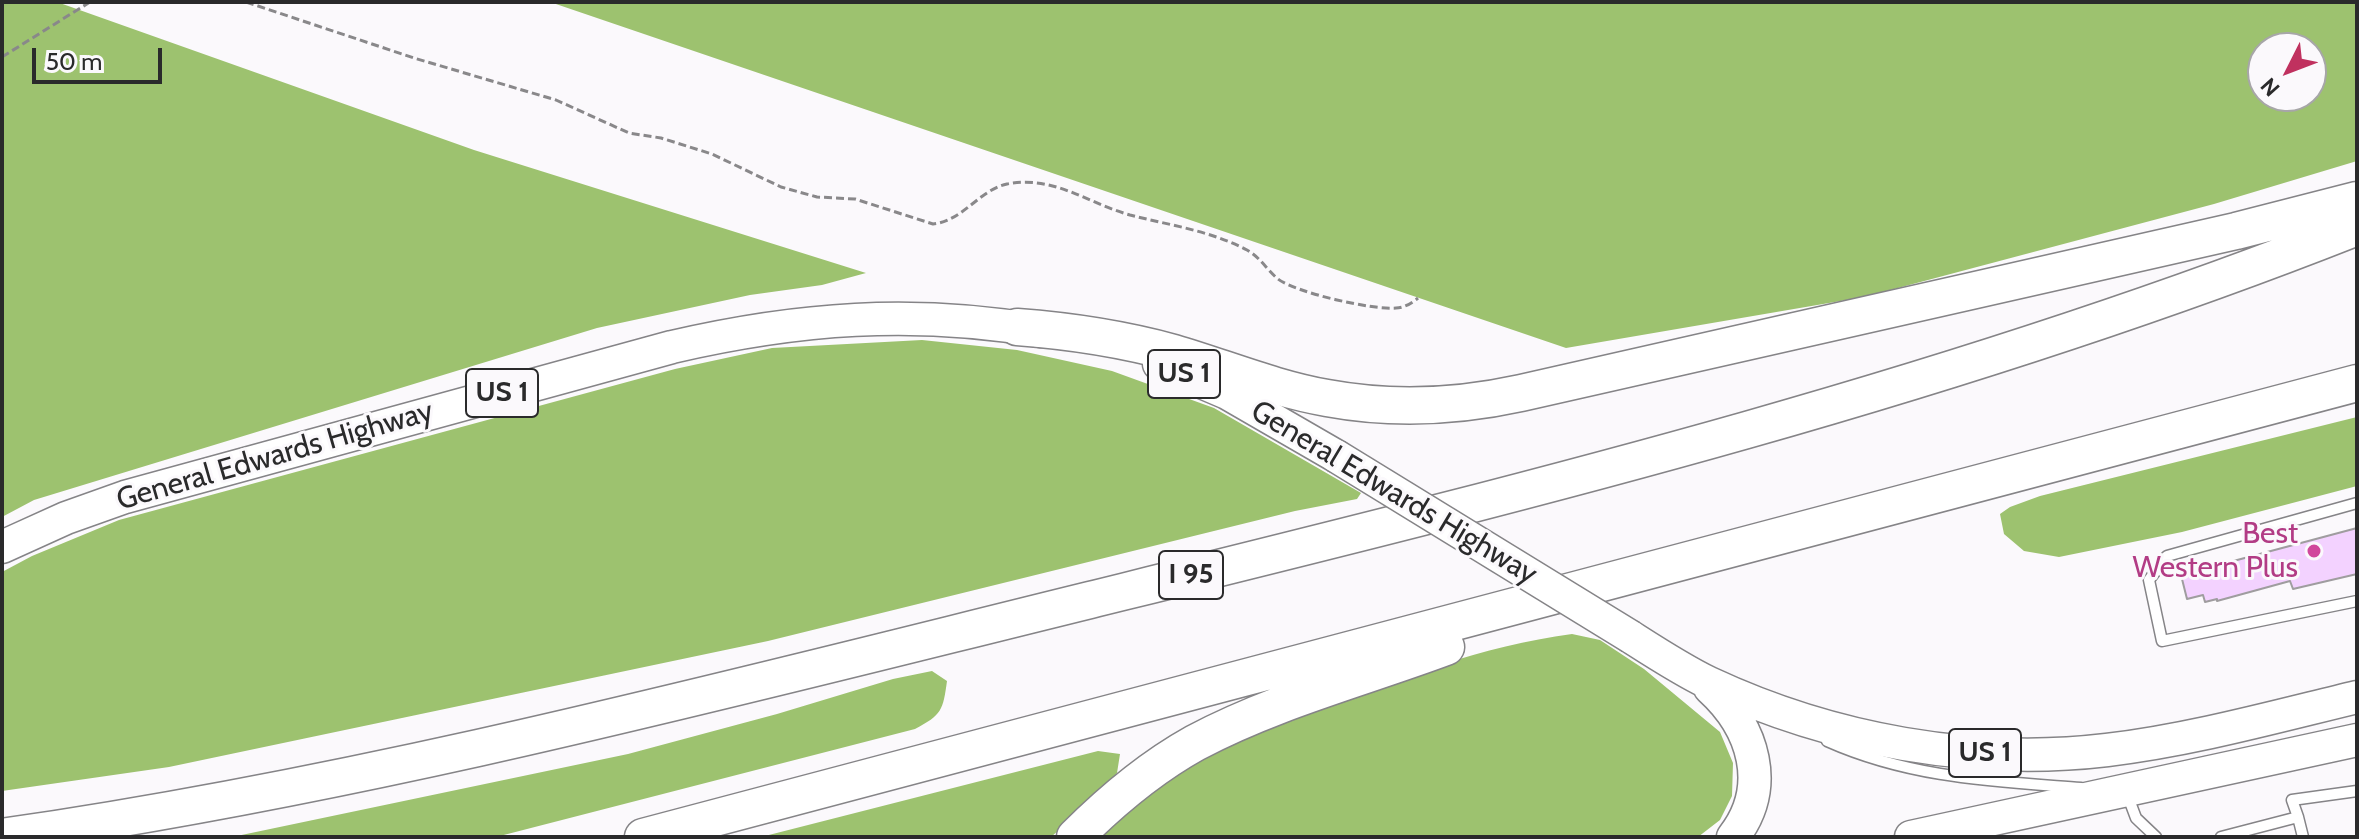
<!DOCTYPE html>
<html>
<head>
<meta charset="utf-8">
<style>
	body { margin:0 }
	#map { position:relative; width:2359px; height:839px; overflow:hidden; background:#fbf9fc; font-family:Cabin,sans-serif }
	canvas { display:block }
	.frame { position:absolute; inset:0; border:4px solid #2a2a2b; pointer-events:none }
	.north { position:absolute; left:2247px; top:32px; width:80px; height:80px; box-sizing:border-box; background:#fbf9fc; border:2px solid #a7a6a8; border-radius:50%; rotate:228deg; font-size:22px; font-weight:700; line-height:32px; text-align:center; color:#2a2a2b }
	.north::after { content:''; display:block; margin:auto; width:28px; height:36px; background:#c0315f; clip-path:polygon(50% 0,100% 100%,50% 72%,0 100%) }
	.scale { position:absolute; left:32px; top:48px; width:130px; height:36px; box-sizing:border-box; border:4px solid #2a2a2b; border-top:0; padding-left:10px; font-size:24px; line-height:28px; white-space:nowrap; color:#2a2a2b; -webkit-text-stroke:6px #fbf9fc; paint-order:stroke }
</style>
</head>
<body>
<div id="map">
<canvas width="2359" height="839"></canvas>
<div class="frame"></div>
<div class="north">N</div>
<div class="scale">50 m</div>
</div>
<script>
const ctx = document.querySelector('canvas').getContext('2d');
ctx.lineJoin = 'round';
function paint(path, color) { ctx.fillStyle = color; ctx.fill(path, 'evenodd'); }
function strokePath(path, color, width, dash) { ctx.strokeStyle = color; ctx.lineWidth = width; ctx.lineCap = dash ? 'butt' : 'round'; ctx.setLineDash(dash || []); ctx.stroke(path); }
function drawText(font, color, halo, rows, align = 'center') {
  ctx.font = font + ' Cabin,sans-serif'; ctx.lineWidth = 6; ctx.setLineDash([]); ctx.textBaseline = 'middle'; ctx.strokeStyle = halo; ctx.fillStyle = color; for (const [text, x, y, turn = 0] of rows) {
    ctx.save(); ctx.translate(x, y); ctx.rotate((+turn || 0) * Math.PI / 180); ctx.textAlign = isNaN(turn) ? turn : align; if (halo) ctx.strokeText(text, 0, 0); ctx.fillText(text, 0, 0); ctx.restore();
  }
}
paint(new Path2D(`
	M2,2H57L474,150L866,273L822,285L750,295L597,328L34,500L2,517Z
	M550,2H2357V161L2214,204L1864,297L1566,348ZM2263,48H2311V96H2263Z
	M922,340L1017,350L1112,371L1214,408L1361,493L1357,499L1295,511L768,641L169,767L2,791V572L32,556L119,520L675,369L772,348Z
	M2357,417V486L2182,532L2059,557L2024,551L2004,534L2000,514L2010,507L2040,496Z
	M1572,634L1600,640L1644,669L1720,732L1733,763L1732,796L1720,820L1698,837H1100C1124,815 1148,791 1175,774C1218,746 1267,729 1314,711C1399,678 1482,646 1572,634Z
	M932,671L947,681C943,710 942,715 915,729L496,837H232L628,754L777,714L893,679Z
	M1098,751L1120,754L1117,773L1100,794L1051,837H761Z`), '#9dc26f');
const building = new Path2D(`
	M2357,528V574L2293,589L2290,581L2217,601V599L2205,602L2203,595L2187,599L2181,575Z`);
paint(building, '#f3d2ff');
strokePath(building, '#9f9d9f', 2);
const service = new Path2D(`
	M2357,503L2167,556L2149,580L2162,641L2357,601
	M1827,741C1910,778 1992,781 2081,788
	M2127,794L2136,818L2156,837
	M2298,817L2292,800L2357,791
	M2221,837L2298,817L2303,837`);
const primary = new Path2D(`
	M1159,364L1227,393L1336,456
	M2,547L66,518L125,497L672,347C797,318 913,309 1041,331
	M1631,637C1656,653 1682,670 1709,683C1831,740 1973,766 2107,750C2191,740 2274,717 2357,697
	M1710,688C1754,728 1772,787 1733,837
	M1911,837L2357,740`);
const motorway = new Path2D(`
	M1017,327C1071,331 1123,339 1174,353C1225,368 1275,389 1327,398C1392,410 1457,407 1521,393L2236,231L2357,200
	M2,837C370,784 729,689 1090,600C1518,494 1945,390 2357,227
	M643,837L2357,383
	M1075,837C1111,801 1150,768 1195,743C1274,701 1363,678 1446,647`);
strokePath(service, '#858487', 13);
strokePath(primary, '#858487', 35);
strokePath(motorway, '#858487', 39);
strokePath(new Path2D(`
	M246,2L414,58L556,100L629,133L661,138L712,154L781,187L817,197L855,199L933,224C963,221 979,190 1007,184C1054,175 1087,203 1130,215C1169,225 1211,231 1247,250C1260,257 1267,270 1278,279C1297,293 1372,310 1396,308C1404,308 1412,303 1418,298
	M2,57L90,2`), '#89888a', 3, [8, 4]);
strokePath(service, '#fff', 10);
strokePath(primary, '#fff', 32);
strokePath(motorway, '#fff', 36);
const primaryBridge = new Path2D(`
	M1336,456L1631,637`);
strokePath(primaryBridge, '#858487', 35, []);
strokePath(primaryBridge, '#fff', 32);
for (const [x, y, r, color] of [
	[2314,551,8,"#d1479c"]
]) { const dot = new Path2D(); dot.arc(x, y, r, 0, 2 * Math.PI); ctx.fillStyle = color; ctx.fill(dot); strokePath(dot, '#fbf9fc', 3); }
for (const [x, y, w] of [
	[1184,374,72],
	[502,393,72],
	[1191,575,64],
	[1985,753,72]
]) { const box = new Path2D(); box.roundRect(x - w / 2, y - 24, w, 48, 6); ctx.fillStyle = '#fbf9fc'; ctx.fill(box); strokePath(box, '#2a2a2b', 2); }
drawText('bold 28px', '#2a2a2b', null, [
	["US 1",1184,374],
	["US 1",502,393],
	["I 95",1191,575],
	["US 1",1985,753]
]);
drawText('30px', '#2a2a2b', '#fbf9fc', [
	["General Edwards Highway",275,456,-16],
	["General Edwards Highway",1394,493,31]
]);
drawText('30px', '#b23c85', '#fbf9fc', [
	["Best",2298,534],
	["Western Plus",2298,568]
], 'right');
</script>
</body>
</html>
